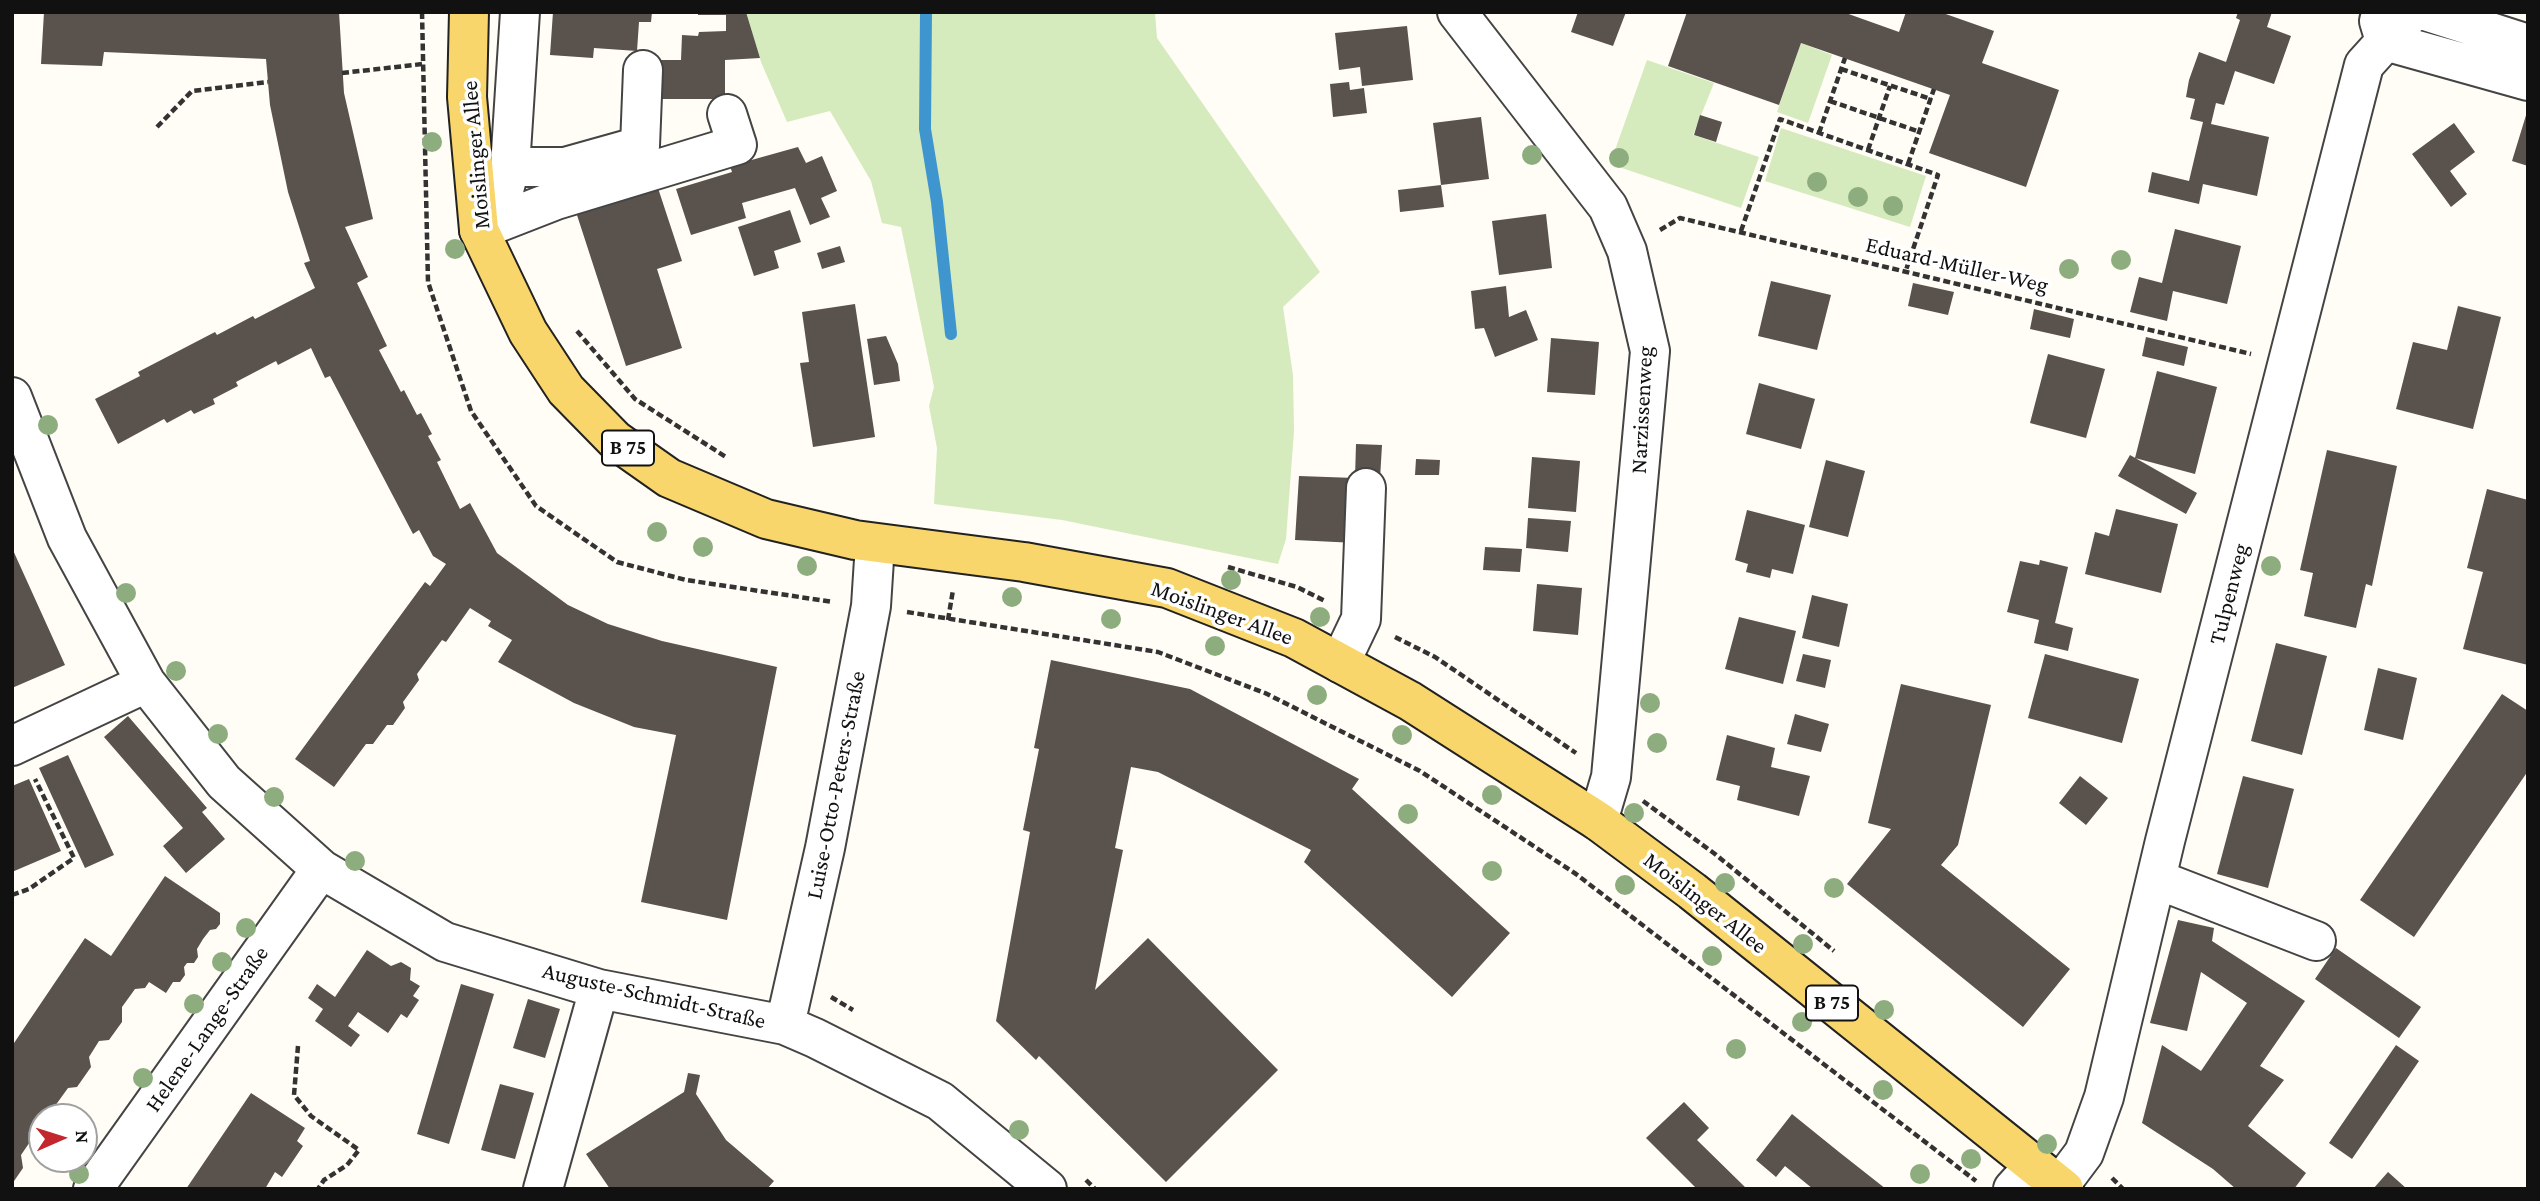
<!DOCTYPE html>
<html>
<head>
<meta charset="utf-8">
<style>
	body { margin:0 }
	#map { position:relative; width:2540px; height:1201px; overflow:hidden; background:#fffdf5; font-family:"Crimson Pro",serif }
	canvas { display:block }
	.frame { position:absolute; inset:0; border:14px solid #111; pointer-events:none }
	.north { position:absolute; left:28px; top:1103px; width:70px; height:70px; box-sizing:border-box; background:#fff; border:2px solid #a0a0a0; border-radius:50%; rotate:87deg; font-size:19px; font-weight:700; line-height:28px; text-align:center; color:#111 }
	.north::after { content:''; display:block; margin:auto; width:24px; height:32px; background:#c4262e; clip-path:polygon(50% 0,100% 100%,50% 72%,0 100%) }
</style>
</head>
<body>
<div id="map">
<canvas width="2540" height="1201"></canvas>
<div class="frame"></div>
<div class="north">N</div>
</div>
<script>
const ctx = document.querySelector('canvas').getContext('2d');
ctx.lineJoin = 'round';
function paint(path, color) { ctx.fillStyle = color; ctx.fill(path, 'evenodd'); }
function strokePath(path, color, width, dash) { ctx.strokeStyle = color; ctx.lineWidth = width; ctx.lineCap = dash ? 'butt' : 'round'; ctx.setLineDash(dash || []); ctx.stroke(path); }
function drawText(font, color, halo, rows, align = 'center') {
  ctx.font = font + ' "Crimson Pro",serif'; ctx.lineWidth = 7; ctx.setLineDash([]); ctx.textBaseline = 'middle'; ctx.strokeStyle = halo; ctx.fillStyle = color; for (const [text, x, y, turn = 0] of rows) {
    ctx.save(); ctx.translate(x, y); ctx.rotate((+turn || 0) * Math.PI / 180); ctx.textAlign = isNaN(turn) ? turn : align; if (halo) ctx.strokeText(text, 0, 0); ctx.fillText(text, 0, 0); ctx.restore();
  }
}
paint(new Path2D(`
	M746,12H1155L1157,38L1320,272L1283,307L1293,375L1294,431L1286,539L1278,564L1062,520L934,504L937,448L929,406L934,387L901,227L882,223L871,181L830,111L787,122L761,62Z
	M1801,43L1832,55L1808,123L1777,112Z
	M1647,60L1714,83L1693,135L1759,157L1741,208L1610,164Z
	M1781,128L1926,176L1910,227L1765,181Z`), '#d5ebbd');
strokePath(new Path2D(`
	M926,12L925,129L937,202L951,334`), '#3f96cf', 12);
paint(new Path2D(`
	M44,12H339L344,93L373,219L345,227L368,277L357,283L387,346L379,350L401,392L404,390L417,415L421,413L432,434L428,436L441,460L437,462L460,509L470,503L497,553L568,605L608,624L662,641L777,667L727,920L641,902L676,735L634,727L574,703L498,662L512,640L488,626L491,621L470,608L446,642L442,640L417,674L419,680L403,702L405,708L393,725H387L373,744H366L334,787L295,759L425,582L430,586L446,564L433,556L419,530L413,534L330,376L325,378L311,348L278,365L276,361L236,382L238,386L213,399L215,404L194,414L191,410L167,423L164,419L118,444L95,399L140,376L138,372L215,332L217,335L253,316L255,319L315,288L304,263L310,261L288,192L270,105L266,59L104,52L102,66L41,64Z
	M553,12H652L651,22H639L637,51L594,48L593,58L550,55Z
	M698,12H746L760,58L725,60V99H652V60H681L682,35L698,36L699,32L726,31V15H698Z
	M1578,12H1626L1613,46L1571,32Z
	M1687,12H1843L1899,32L1906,12H1940L1994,31L1982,63L2059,90L2026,187L1929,153L1950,95L1801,43L1779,105L1668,66Z
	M2238,12H2272L2267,27L2291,36L2274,84L2235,71L2224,105L2216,103L2211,124L2269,137L2257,196L2203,184L2199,204L2148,192L2152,172L2189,181L2203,122L2190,119L2195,99L2186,97L2189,80L2199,52L2226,62L2240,20L2236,18Z
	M1407,26L1413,80L1362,86L1360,67L1339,70L1335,33Z
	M1349,82L1350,90L1364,88L1367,113L1333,117L1330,84Z
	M2527,112H2528V166L2512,161Z
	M1700,115L1722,122L1716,142L1694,135Z
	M1481,117L1489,179L1441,185L1433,123Z
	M2454,123L2475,152L2450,171L2467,194L2451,207L2412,154Z
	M798,147L806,163L822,156L837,191L821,198L830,217L810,225L795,188L742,203L746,218L691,235L676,189L732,172L730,166Z
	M657,185L682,261L657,269L682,348L626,366L576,212Z
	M1441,185L1444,207L1400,212L1398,190Z
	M790,210L801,242L774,251L779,268L754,276L738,227Z
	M1546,214L1552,268L1499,275L1492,221Z
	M2175,229L2241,246L2227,304L2173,291L2167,321L2130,312L2139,277L2162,283Z
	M840,246L845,262L822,269L817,253Z
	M1771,281L1831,295L1817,350L1758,336Z
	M1913,283L1954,292L1948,315L1908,306Z
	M1506,286L1509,317L1526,310L1538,340L1495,357L1484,328L1475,329L1471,291Z
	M855,304L875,437L813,447L800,363L809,362L802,312Z
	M2458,306L2501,317L2473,429L2396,409L2413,342L2447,350Z
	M2034,309L2074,319L2070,338L2030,329Z
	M886,336L898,364L900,381L874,385L867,339Z
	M2146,337L2188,347L2184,366L2142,356Z
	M1551,338L1599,342L1595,395L1547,392Z
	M2048,354L2105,369L2086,438L2030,423Z
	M2157,371L2217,387L2195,474L2135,458Z
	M1759,383L1815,399L1801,449L1746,434Z
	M1356,444L1382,445L1380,479L1356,543L1295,540L1299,476L1355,478Z
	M2327,450L2397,466L2372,586L2366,584L2356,628L2304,616L2313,573L2300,570Z
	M2130,455L2197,493L2186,514L2118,476Z
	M1532,457L1580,461L1576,512L1528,508Z
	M1416,459L1440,460L1439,475H1415Z
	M1826,460L1865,471L1848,537L1809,527Z
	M2487,489L2528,500V665L2463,649L2483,572L2467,568Z
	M2116,509L2178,524L2161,593L2085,574L2095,532L2109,536Z
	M1747,510L1805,525L1793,574L1772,569L1770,578L1746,572L1748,564L1735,560Z
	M1528,518L1571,521L1568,552L1526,548Z
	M1485,547L1522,549L1520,572L1483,570Z
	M12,548L65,665L12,688Z
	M2040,560L2068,567L2055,623L2073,628L2068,651L2034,643L2039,620L2007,612L2020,561L2039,565Z
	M1537,584L1582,588L1578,635L1533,631Z
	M1812,595L1848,604L1839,647L1802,638Z
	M1739,617L1796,631L1783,684L1725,669Z
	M2276,643L2327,656L2302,755L2251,741Z
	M1803,654L1831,660L1825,688L1796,681Z
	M2045,654L2139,679L2122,743L2028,718Z
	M1051,660L1190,689L1359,779L1352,789L1510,933L1452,997L1304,862L1311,850L1158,772L1131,767L1115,848L1123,850L1095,990L1148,938L1278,1070L1166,1182L1039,1056L1036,1060L996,1021L1030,832L1023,830L1039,749L1034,748Z
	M2378,668L2417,678L2403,740L2364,730Z
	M1901,684L1991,705L1958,845L1941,865L2070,969L2023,1027L1847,884L1891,829L1868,823Z
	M2502,694L2528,711V771L2414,937L2360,900Z
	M1795,714L1829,724L1821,752L1787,744Z
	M128,716L207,808L202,812L225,839L186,873L163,846L183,828L104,737Z
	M1727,735L1775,748L1771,767L1810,776L1799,816L1737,800L1740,786L1716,780Z
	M68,755L114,855L85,868L39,768Z
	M2080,776L2108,798L2086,825L2059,803Z
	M2243,776L2294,789L2268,888L2217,874Z
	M29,779L61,851L12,872V786Z
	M165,876L220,913V924L216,929L210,930L203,939L197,949L198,957L194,963H187L184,967L185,975L180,982H173L166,993L149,982L145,988L135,989L122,1007V1022L109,1040L99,1041L89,1057L91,1067L77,1087L68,1088L55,1106L57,1117H42V1136H34L21,1155L23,1168L12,1184V1046L85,938L111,956Z
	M2178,920L2214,928L2212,941L2305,1001L2260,1066L2284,1080L2248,1126L2306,1173L2294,1189H2236L2213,1169L2142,1123L2162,1045L2201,1071L2247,1003L2201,972L2187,1031L2150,1023Z
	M2336,948L2421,1007L2399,1038L2315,979Z
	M367,950L391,966L401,962L411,968L410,980L420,986L413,996L419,1000L407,1018L401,1014L388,1033L358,1012L348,1026L360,1035L351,1047L315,1021L323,1009L308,998L317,984L335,997Z
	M461,984L494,994L449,1144L417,1134Z
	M528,999L560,1009L545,1058L513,1048Z
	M2396,1045L2419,1061L2352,1159L2329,1143Z
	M688,1073L700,1075L696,1094L726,1140L774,1181L767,1189H610L586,1154L684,1092Z
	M500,1084L534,1093L515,1159L481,1150Z
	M251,1093L305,1128L297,1141L303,1146L282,1177L275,1172L265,1189H186Z
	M1684,1102L1709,1128L1697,1140L1747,1189H1697L1646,1138Z
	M1792,1114L1839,1152L1886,1189H1813L1785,1166L1776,1177L1756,1160Z
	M2388,1172L2407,1189H2373Z`), '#5a524d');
const minor = new Path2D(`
	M1457,12L1608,207L1627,251L1650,351L1611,777L1598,821
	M2428,12L2528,44
	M2379,21L2385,41L2528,81
	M510,167H565L640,146L643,70
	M479,230L556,200L737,145L727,114
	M479,230L501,202L510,167L520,12
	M12,397L67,538L146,683L224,782L321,869L445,942L599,989L785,1025L815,1038L940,1101L1047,1189
	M1340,663L1361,619L1366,488
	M12,746L146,683
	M2156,879L2316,941
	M785,1025L825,848L871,606L875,544
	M2060,1185L2084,1153L2104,1097L2165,841L2364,65L2412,12
	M93,1189L321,869
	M543,1189L599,989
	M2013,1189L2035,1165`);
const major = new Path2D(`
	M469,12L467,97L479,230L528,332L566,390L615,440L669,478L766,519L855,540L1024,562L1167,588L1294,638L1410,701L1598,821L1692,891L2064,1189`);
strokePath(minor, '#444', 42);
strokePath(major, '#222', 42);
strokePath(new Path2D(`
	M422,12L428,282L471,411L536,506L617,562L686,580L833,602
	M1841,69L1931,99
	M342,73L423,64
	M1830,101L1920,132
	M157,127L192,91L268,82
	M1819,133L1845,58
	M1868,150L1890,86
	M1908,164L1934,89
	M1660,230L1680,218L2251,354
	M1741,231L1780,119L1938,175L1906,270
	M577,331L635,399L726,457
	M1228,567L1297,587L1325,601
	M907,612L1158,652L1265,693L1420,771L1576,874L1976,1181
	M948,620L953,590
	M1395,637L1435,657L1576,753
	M1643,801L1715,854L1834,951
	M12,895L29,889L74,858L35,779
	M831,997L853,1010
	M298,1046L294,1095L311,1116L359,1150L347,1165L324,1180L318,1189
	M2112,1178L2123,1189
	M1086,1180L1095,1189`), '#333', 4.5, [7, 3.5]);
strokePath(minor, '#fff', 38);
strokePath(major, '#f9d66b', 38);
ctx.fillStyle = '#8dad7f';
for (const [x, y] of [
	[432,142],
	[1532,155],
	[1619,158],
	[1817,182],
	[1858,197],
	[1893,206],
	[455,249],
	[2121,260],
	[2069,269],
	[48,425],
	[657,532],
	[703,547],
	[807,566],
	[2271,566],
	[1231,580],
	[126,593],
	[1012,597],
	[1320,617],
	[1111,619],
	[1215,646],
	[176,671],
	[1317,695],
	[1650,703],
	[218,734],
	[1402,735],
	[1657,743],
	[1492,795],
	[274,797],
	[1634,813],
	[1408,814],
	[355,861],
	[1492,871],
	[1725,883],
	[1625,885],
	[1834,888],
	[246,928],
	[1803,944],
	[1712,956],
	[222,962],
	[194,1004],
	[1884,1010],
	[1802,1022],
	[1736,1049],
	[143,1078],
	[1883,1090],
	[1019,1130],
	[2047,1144],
	[1971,1159],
	[79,1174],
	[1920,1174]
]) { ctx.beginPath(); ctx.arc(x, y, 10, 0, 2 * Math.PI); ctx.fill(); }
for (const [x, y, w] of [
	[628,448,52],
	[1832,1003,52]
]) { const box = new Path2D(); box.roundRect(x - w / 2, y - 17.5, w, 35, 5); ctx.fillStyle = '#fff'; ctx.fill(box); strokePath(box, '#111', 2); }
drawText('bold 21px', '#111', null, [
	["B 75",628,448],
	["B 75",1832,1003]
]);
drawText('23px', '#111', '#fff', [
	["Moislinger Allee",476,155,-95],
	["Eduard-Müller-Weg",1957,265,13],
	["Narzissenweg",1642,410,-87],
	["Tulpenweg",2229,594,-76],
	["Moislinger Allee",1222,613,20],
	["Luise-Otto-Peters-Straße",836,785,-79],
	["Moislinger Allee",1705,903,38],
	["Auguste-Schmidt-Straße",654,996,13],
	["Helene-Lange-Straße",207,1029,-55]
]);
</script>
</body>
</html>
